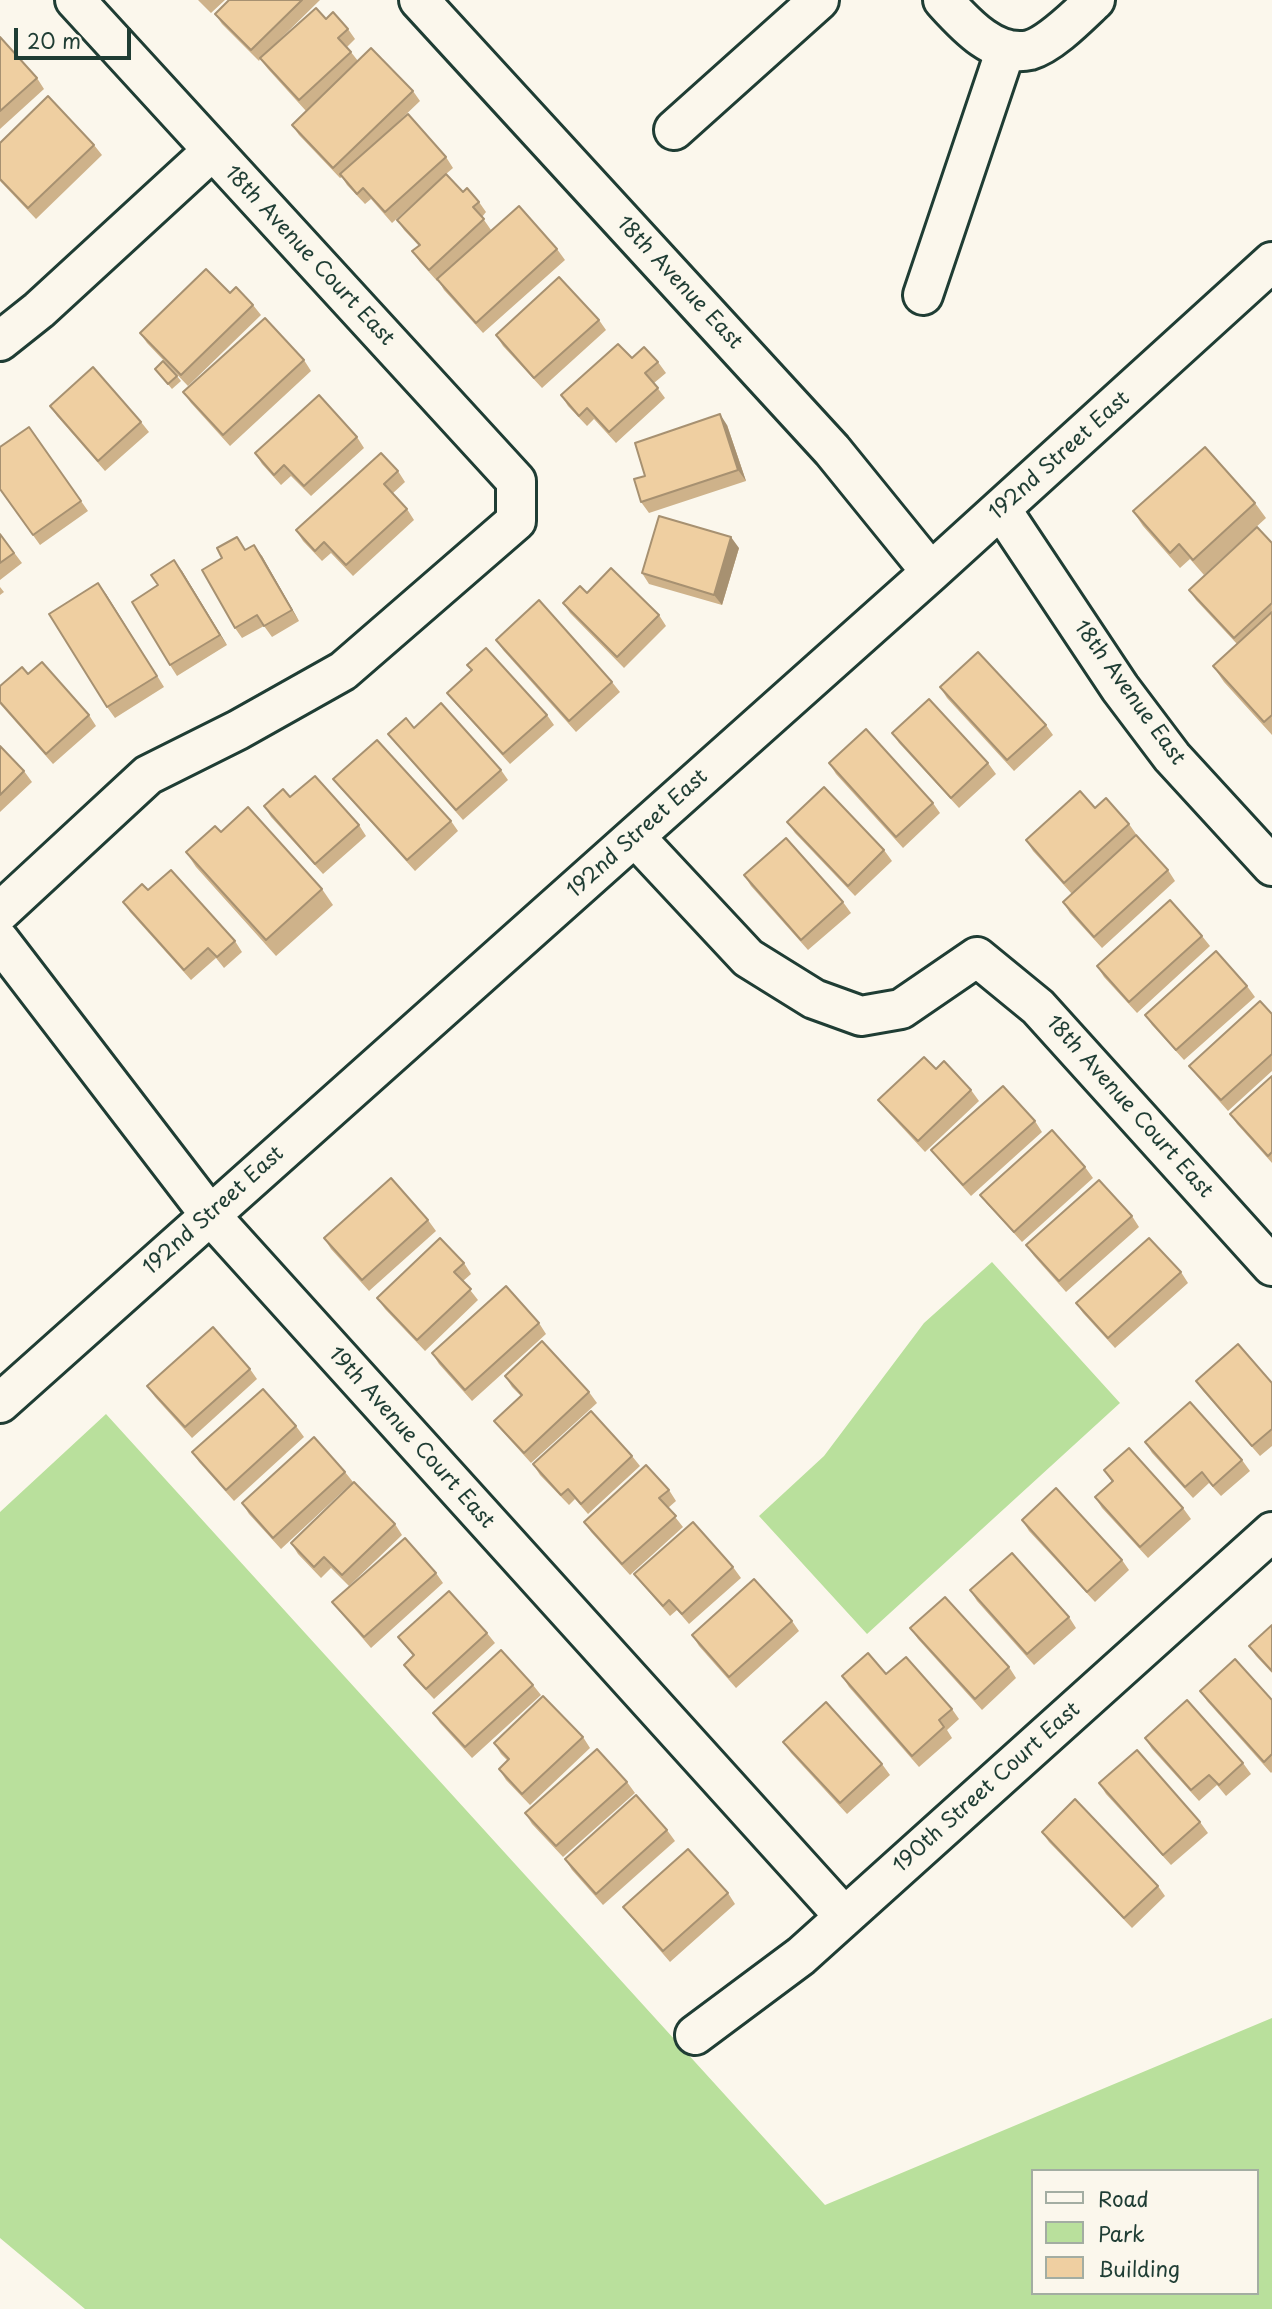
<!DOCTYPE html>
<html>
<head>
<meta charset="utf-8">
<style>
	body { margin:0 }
	#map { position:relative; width:1272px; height:2309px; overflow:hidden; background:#fbf7ec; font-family:"Playpen Sans",sans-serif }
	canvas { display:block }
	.legend { position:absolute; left:1031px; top:2169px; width:228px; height:126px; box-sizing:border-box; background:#fbf7ec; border:2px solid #a3ada2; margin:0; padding:9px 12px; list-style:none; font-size:21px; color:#1f3d34 }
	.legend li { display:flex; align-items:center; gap:14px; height:35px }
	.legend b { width:35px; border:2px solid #a3ada2 }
	.scale { position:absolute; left:14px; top:28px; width:117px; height:32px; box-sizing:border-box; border:4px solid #1f3d34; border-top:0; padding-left:9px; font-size:21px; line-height:24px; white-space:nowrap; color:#1f3d34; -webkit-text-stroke:5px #fbf7ec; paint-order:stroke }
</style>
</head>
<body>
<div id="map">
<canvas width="1272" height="2309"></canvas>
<ul class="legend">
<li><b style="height:9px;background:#fbf7ec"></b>Road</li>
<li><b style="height:19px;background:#b9e09c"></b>Park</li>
<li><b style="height:19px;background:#efcfa1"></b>Building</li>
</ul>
<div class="scale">20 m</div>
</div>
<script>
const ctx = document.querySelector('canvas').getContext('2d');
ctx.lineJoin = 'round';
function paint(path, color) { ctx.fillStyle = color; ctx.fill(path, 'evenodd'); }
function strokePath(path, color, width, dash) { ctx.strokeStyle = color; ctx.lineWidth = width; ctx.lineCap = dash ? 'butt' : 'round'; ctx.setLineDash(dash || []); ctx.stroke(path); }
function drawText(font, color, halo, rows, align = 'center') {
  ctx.font = font + ' "Playpen Sans",sans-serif'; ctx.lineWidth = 6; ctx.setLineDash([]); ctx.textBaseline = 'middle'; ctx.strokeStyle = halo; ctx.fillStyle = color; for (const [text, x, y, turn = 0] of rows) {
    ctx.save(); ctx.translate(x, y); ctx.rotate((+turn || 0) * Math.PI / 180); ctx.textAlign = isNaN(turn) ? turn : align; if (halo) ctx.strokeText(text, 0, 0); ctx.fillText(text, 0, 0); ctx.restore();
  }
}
paint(new Path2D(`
	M992,1262L1120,1403L867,1634L759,1516L824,1456L924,1323Z
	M106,1414L825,2205L1272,2018V2309H85L0,2238V1512ZM1032,2171H1256V2293H1032Z`), '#b9e09c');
const minor = new Path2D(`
	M419,0L832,450L931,572
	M943,0C964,23 994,58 1030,50C1051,44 1079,15 1095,0
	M674,130L819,0
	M923,295L1006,49
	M0,341L39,310L212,151
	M1001,509L1120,688L1172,757L1272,866
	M635,837L748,958L814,999L861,1016L901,1009L977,957L1038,1007L1272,1266
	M0,912L148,775L238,730L343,671L516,521V481L75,0
	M0,941L210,1215L844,1916
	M0,1403L931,572L1272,262
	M695,2035L801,1956L1272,1532`);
strokePath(minor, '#1f3d34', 44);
strokePath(minor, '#fbf7ec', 38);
paint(new Path2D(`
	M198,0H225L211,13Z
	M229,0H320L266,53L326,19L348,29L355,39L347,47L358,61L413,91L420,101L397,123L446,157L453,168L446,174L463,192L479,202L486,212L482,217L491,230L472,248L557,249L565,260L483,333L444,290L438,280L437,281L420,262L412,251L419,246L404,230L397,220L432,187L392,223L371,199L365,204L347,185L342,177L340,178L299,135L292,125L306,111L268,69L260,59L259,61L222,24L215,14Z
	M0,37L37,78L44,89L0,129Z
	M0,143L94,145L102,155L36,219L0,181Z
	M253,305L261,315L188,386L147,343L140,333Z
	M599,320L606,330L542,388L503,346L496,335Z
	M632,358L658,362L666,373L654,383L665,398L616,443L594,419L587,426L568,406L561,395Z
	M304,360L311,371L230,446L191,403L183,392Z
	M155,369L177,376L181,381L172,389Z
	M50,406L141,422L149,432L105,471L57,416Z
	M727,425L746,481L649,513L641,502L645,476Z
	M29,427L88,511L40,545L0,489Z
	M357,437L364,448L311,496L291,476L281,485L262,464L255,453Z
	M398,471L405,482L392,494L407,509L414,520L353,576L331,553L322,561L303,541L296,530Z
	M1255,503L1266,518L1204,575L1190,559L1180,568L1143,526L1133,511Z
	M0,534L22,563L0,580Z
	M1272,543V735L1224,682L1213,666L1237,644L1196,600L1189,590Z
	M739,548L722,605L649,584L642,573Z
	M246,550L262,556L299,621L272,637L264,626L242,638L235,628Z
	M182,571L227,645L177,676L170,665Z
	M0,587L4,592L0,595Z
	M587,593L659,615L666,626L624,668L570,613L563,603Z
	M106,594L164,687L115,718L107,707Z
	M496,640L612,682L620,692L576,732L503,650Z
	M467,665L547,715L554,725L510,764L455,703L447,693L472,671Z
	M28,674L89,715L96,726L53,764L0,704V686Z
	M940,687L1046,725L1053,735L1014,771L947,698Z
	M414,728L501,770L508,780L463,820L396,744L388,734Z
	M892,733L988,763L996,774L959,808L899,743Z
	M0,746L24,771L32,782L0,812Z
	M829,763L933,803L940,813L903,848L836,774Z
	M333,779L451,821L458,831L415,871L341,789Z
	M290,797L359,825L366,836L323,874L271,817L264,806Z
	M1095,808L1129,824L1136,834L1072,894L1033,851L1026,840Z
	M787,822L884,850L892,861L855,896L795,833Z
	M221,832L322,889L333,905L276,956L196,867L186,852Z
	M1168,870L1175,881L1102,948L1070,913L1063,902Z
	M744,875L843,902L851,913L808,950L751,886Z
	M123,902L235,941L242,952L224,968L216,958L191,980L130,912Z
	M1202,936L1210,946L1137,1013L1104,977L1097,966Z
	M1247,986L1255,997L1184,1060L1152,1025L1145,1015Z
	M1272,1014V1071L1228,1111L1197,1076L1189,1066Z
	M936,1069L971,1090L979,1101L925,1152L886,1110L878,1100Z
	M1272,1076V1163L1237,1124L1230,1114Z
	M1035,1121L1042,1132L971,1196L939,1160L931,1150Z
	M1085,1167L1093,1178L1022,1242L988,1205L980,1195Z
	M1132,1216L1139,1227L1066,1292L1034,1256L1026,1245Z
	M428,1220L436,1231L369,1291L331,1249L324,1238Z
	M464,1263L471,1274L463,1281L478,1300L425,1351L385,1309L377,1298Z
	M1181,1272L1188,1283L1115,1348L1083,1313L1076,1303Z
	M539,1323L546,1334L472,1401L439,1364L432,1353Z
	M250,1369L257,1379L192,1438L155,1397L147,1386Z
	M505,1376L589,1392L597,1403L531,1463L502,1431L494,1421L521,1396L512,1387Z
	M1196,1381L1272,1383V1446L1260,1456L1203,1391Z
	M296,1426L304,1437L234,1501L199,1462L192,1452Z
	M1145,1442L1242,1460L1250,1471L1221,1496L1209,1483L1193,1498L1152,1453Z
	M632,1456L640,1466L588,1514L575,1499L569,1505L540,1475L533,1464Z
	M1104,1470L1183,1508L1191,1519L1148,1558L1102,1508L1095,1497L1112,1482Z
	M345,1472L353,1482L281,1549L249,1514L242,1503Z
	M669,1490L676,1501L668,1508L683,1527L630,1575L591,1532L584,1522Z
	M1022,1520L1122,1560L1129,1570L1095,1602L1029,1531Z
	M395,1524L402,1535L349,1586L331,1568L321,1578L298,1554L291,1543Z
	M733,1567L741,1578L689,1624L677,1610L670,1616L642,1584L634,1574Z
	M436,1573L443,1583L371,1648L340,1612L332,1602Z
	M970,1590L1069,1617L1076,1628L1034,1665L977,1601Z
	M792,1621L799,1631L736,1688L699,1646L692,1635Z
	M1272,1625V1673L1256,1656L1249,1646Z
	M910,1628L1009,1667L1016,1678L982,1710L918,1639Z
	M487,1633L495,1643L434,1699L411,1675L404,1665L413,1656L398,1637Z
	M886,1674L952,1709L959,1719L947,1730L952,1738L919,1767L849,1687L842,1676Z
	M533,1685L541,1695L472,1758L440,1723L433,1713Z
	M1200,1691L1272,1700V1772L1271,1773L1207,1701Z
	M583,1737L590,1748L530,1805L506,1780L499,1769L508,1761L501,1754L494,1743Z
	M1145,1738L1243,1763L1251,1774L1226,1796L1217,1785L1199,1801L1152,1749Z
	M783,1742L882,1764L890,1775L847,1814L791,1753Z
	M627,1782L635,1793L563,1857L532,1824L525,1813Z
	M1099,1783L1200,1822L1208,1833L1171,1865L1106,1794Z
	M667,1830L675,1841L603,1905L572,1870L565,1859Z
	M1042,1832L1158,1886L1165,1896L1132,1928L1049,1842Z
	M728,1893L735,1904L670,1962L631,1917L623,1907Z`), '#ceb28a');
paint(new Path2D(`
	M720,414L727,425L746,481L738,470Z
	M731,537L739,548L722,605L714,595Z
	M254,545L262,556L299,621L292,610Z
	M174,560L182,571L227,645L220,635Z
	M98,583L106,594L164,687L157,676Z`), '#a79171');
const building = new Path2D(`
	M229,0H302L251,50L215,14Z
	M316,8L326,19L333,12L348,29L338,38L351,52L299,100L260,58Z
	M0,37L37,78L0,111Z
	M371,48L413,91L333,168L292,125Z
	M48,96L94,145L28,208L0,179V143Z
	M408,114L446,157L385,212L363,188L357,194L340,174Z
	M446,174L463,192L467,188L479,202L473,207L484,219L429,270L412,251L420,245L397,220Z
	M519,206L557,249L476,323L437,279Z
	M206,269L230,293L236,287L253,305L181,375L140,333Z
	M559,277L599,320L534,378L496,335Z
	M265,318L304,360L223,435L183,392Z
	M618,344L632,358L644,347L658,362L645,373L658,388L609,432L587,408L579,416L561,395Z
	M163,361L177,376L168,384L155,369Z
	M93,367L141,422L98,461L50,406Z
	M319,395L357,437L304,486L284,465L274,475L255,453Z
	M720,414L738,470L641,502L634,479L645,476L635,443Z
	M29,427L81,501L33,535L0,489V447Z
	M1205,447L1255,503L1193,560L1179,544L1170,553L1133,511Z
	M381,453L398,471L384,484L407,509L346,565L324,542L315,551L296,530Z
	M659,516L731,537L714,595L642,573Z
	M1257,527L1272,543V603L1234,638L1189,590Z
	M0,534L14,553L0,563Z
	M237,537L245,550L254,545L292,610L264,626L257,615L235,628L202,570L222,558L217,548Z
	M174,560L220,635L170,665L132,602L158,585L151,575Z
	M611,568L659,615L617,657L563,603L580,586L587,593Z
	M98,583L157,676L107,707L49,614Z
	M539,600L612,682L569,721L496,640Z
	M1272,612V715L1264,722L1213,666Z
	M486,648L547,715L503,754L447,693L472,670L467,665Z
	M978,652L1046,725L1007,760L940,687Z
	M42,662L89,715L46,754L0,702V686L22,667L28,674Z
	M929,699L988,763L951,798L892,733Z
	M441,703L501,770L456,810L388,734L406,718L414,728Z
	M866,729L933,803L896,837L829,763Z
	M377,740L451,821L407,860L333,779Z
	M0,746L24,771L0,795Z
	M315,776L359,825L315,864L264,806L283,789L290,797Z
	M824,787L884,850L848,886L787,822Z
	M1080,791L1095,808L1106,798L1129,824L1064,883L1026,840Z
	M248,807L322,889L266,940L186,852L215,826L221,832Z
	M1136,835L1168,870L1094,937L1063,902Z
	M786,838L843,902L801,940L744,875Z
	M171,870L235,941L217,957L208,948L184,970L123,902L142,884L148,890Z
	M1170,900L1202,936L1129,1002L1097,966Z
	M1216,951L1247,986L1176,1050L1145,1015Z
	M1260,1001L1272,1014V1054L1221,1100L1189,1066Z
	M924,1057L936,1069L944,1061L971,1090L918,1141L878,1100Z
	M1272,1076V1152L1268,1156L1230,1114Z
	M1003,1086L1035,1121L963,1185L931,1150Z
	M1052,1130L1085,1167L1014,1232L980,1195Z
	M391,1178L428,1220L362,1280L324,1238Z
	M1099,1180L1132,1216L1059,1281L1026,1245Z
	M440,1238L464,1263L454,1272L471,1289L417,1340L377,1298Z
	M1149,1238L1181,1272L1108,1338L1076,1303Z
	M506,1286L539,1323L465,1390L432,1353Z
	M213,1327L250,1369L185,1427L147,1386Z
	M542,1341L589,1392L524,1453L494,1421L522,1395L505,1376Z
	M1238,1344L1272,1383V1429L1252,1446L1196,1381Z
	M263,1389L296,1426L226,1490L192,1452Z
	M1190,1402L1242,1460L1213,1486L1202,1472L1185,1487L1145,1442Z
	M591,1411L632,1456L581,1504L568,1489L561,1495L533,1464Z
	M314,1437L345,1472L273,1538L242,1503Z
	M1129,1448L1183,1508L1140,1547L1095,1497L1113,1481L1104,1470Z
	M646,1465L669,1490L659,1498L676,1516L622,1564L584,1522Z
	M354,1482L395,1524L342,1575L324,1557L314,1567L291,1543Z
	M1056,1488L1122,1560L1087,1592L1022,1520Z
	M693,1522L733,1567L682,1614L669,1600L663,1606L634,1574Z
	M405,1538L436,1573L364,1637L332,1602Z
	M1012,1553L1069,1617L1027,1654L970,1590Z
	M754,1579L792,1621L729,1677L692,1635Z
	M449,1591L487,1633L426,1689L404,1665L414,1655L398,1637Z
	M945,1597L1009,1667L975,1699L910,1628Z
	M1272,1625V1671L1249,1646Z
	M501,1650L533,1685L465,1747L433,1713Z
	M868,1653L886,1674L906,1657L952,1709L939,1720L944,1727L912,1756L842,1676Z
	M1235,1659L1272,1700V1754L1264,1762L1200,1691Z
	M543,1696L583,1737L522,1794L499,1769L509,1759L494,1743Z
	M1187,1700L1243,1763L1219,1785L1209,1775L1191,1790L1145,1738Z
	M826,1702L882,1764L840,1803L783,1742Z
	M597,1749L627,1782L556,1846L525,1813Z
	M1137,1750L1200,1822L1163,1855L1099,1783Z
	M636,1795L667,1830L596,1894L565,1859Z
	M1075,1799L1158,1886L1124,1918L1042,1832Z
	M688,1849L728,1893L663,1951L623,1907Z`);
paint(building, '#efcfa1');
strokePath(building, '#a79171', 2);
drawText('21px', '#1f3d34', '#fbf7ec', [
	["18th Avenue Court East",309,256,47],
	["18th Avenue East",679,283,47],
	["192nd Street East",1060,456,-42],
	["18th Avenue East",1129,693,54],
	["192nd Street East",638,834,-42],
	["18th Avenue Court East",1129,1107,48],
	["192nd Street East",214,1211,-42],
	["19th Avenue Court East",411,1438,48],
	["190th Street Court East",987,1788,-42]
]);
</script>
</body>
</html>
